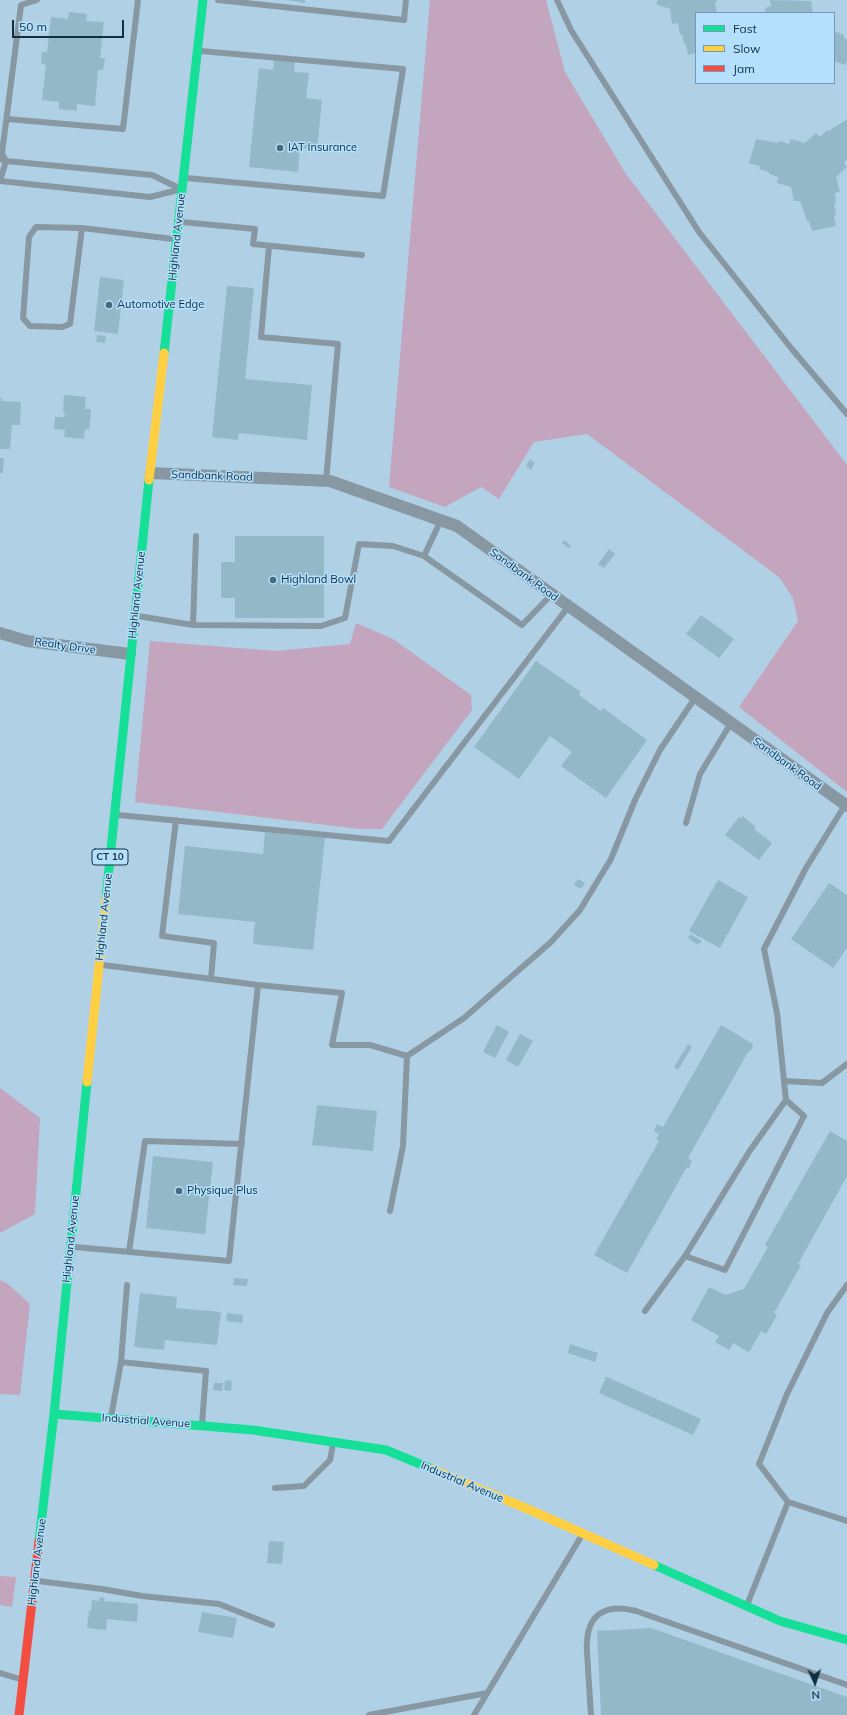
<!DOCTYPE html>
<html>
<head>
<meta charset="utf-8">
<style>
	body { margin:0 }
	#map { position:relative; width:847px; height:1715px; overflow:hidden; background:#b0d0e5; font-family:Mulish,sans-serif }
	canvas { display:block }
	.legend { position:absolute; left:695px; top:12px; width:140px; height:72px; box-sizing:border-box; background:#b4e0fd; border:1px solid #729ab2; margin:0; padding:5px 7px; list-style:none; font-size:12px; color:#103042 }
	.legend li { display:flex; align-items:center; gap:8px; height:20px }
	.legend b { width:20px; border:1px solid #729ab2 }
	.north { position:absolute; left:795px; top:1663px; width:40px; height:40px; -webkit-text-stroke:3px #b4e0fd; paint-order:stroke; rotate:177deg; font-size:11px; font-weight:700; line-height:16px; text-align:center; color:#103042 }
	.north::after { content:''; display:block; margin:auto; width:14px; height:18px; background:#103042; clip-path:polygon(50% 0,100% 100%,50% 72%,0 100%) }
	.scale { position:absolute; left:12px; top:20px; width:112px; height:18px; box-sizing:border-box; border:2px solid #103042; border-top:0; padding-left:5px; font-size:12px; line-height:14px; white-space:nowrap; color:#103042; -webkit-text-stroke:3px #b4e0fd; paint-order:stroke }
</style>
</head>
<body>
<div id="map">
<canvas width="847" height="1715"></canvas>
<ul class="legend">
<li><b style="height:5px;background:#16e098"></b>Fast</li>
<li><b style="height:5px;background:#ffcf43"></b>Slow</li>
<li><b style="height:5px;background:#f24e42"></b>Jam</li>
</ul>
<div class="north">N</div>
<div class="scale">50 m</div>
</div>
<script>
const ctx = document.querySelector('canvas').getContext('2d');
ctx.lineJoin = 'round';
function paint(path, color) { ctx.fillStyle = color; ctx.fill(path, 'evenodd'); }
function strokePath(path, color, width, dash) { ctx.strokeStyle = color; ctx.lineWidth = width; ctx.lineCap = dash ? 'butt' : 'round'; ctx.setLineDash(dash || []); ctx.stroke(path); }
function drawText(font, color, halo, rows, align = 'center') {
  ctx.font = font + ' Mulish,sans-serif'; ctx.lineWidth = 3; ctx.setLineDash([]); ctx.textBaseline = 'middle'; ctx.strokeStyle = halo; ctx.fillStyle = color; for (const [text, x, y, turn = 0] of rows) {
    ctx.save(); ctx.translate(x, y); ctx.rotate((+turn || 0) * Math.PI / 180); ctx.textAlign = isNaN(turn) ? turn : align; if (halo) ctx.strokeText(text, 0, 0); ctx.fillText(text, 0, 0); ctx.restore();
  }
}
paint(new Path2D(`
	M430,0H546L565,72L626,174L847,465V792L739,707L798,621L793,598L779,577L587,434L534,442L499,499L481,487L445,507L389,487Z
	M356,623L393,639L471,695L472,710L382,829H360L135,802L150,641L276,651L350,644Z
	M0,1088L40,1118L35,1214L0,1233Z
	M0,1280L8,1284L30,1304L20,1395L0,1394Z
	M0,1576L16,1577L12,1607L0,1605Z`), '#c3a5be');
paint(new Path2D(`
	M286,0H305V3Z
	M658,0H718L715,2L717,13H696V53L688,55L686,44H684L682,34L680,35L678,23L672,24L670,9L656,4Z
	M770,0L811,1L813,13H766L765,8L771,6Z
	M69,12L87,14L86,21L104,22L100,58H105L103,70H98L95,106L77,104V111L59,109V102L42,100L46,65L41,64L42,52H47L51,17L68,19Z
	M834,31L844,35V38L847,39V60L845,65L834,61Z
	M274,60L295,62L294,72L309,73L306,98L322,100L317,150L300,148L298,172L249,167L259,68L273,70Z
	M847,119V160L844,163L847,167L836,177L840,192L835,193L836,203L834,204L836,215L834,216L836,226L812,231L809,221H807L800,201H794L791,187L777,183L778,177L769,174V172L759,169L760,166L749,163L756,139L778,143L779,141L789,144L791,139L805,143L816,133L820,137L827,130L829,131Z
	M100,277L124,280L118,334L94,331Z
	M227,286L254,288L245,379L312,385L307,440L239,433L238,440L212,437Z
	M97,335L106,336L105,343L96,342Z
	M64,395L86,397L85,409H91L89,430L85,429L84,439L64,437L65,430L54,429L55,417H64L65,412L63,411Z
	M0,398L2,399V401L21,402L20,425H12L10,449H0Z
	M0,458H4L3,473H0Z
	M530,459L535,463L531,470L526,466Z
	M235,536H324V618H235V598H221V562H235Z
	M564,540L571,546L569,548L562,543Z
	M609,549L615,554L604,568L598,564Z
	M701,615L734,639L719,658L686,634Z
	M536,661L581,692L579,695L601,711L603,708L647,740L606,798L561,766L572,752L550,736L519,779L474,747Z
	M742,816L756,827L754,829L772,843L759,860L725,835L739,817L741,819Z
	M265,832L325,838L313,950L253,944L255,922L178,914L185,846L263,854Z
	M578,879L585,883L581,889L574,885Z
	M718,880L748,897L720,948L689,931Z
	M829,883L847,895V948L833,968L791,939Z
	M690,935H692L702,941L698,945L688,938Z
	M497,1025L509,1032L495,1058L483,1052Z
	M721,1025L753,1044L752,1046L753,1047L747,1054L688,1158L692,1161L689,1168L687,1167L627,1273L594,1255L659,1141L656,1139L659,1134L654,1131L657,1124L663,1127Z
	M520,1034L533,1041L518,1067L506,1060Z
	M688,1044L692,1047L678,1070L674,1067Z
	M317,1105L377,1111L373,1151L312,1145Z
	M830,1131L847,1141V1176L798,1264L801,1265L774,1313L777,1315L766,1334L761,1331L750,1351L748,1352L733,1343L729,1350L715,1342L719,1336L691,1320L709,1287L725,1295L744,1289L768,1247L765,1245Z
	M153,1156L213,1162L205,1234L146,1228Z
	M234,1278L248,1279L247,1286L233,1285Z
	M140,1293L177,1297L176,1308L221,1312L217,1345L165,1340L164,1350L134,1347Z
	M227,1313L243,1315L242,1323L226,1321Z
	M570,1344L598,1353L595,1362L568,1353Z
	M606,1377H607L701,1419L693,1435L599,1393Z
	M225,1380L232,1381L231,1391L224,1390Z
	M214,1383H223L222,1391L213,1390Z
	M269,1541L284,1542L282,1564L267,1563Z
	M100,1597L105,1598L104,1601L138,1604L137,1622L107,1619L106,1630L87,1628L89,1610L91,1611L92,1600L99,1601Z
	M202,1612L237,1618L233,1638L198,1632Z
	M651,1628L847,1697V1715H601L597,1631Z`), '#93b9c9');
strokePath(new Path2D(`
	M218,0L404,20L406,0
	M557,0L571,30L699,232L791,348L847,414
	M7,119L123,129L138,0
	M0,159L6,161L152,175L179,188
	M186,178L383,196L403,69L201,51
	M0,181L6,161L2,153L21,5L37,0
	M0,181L150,197L178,190
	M182,222L255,229L253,244L362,255
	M82,228L36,227L29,237L23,318L30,326L62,327L70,324L82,228L173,239
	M269,246L261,337L338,344L326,481
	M424,556L441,520
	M138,616L193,625L321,626L345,618L359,544L393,546L424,556L522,625L551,595
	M193,625L196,536
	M118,815L389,841L568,607
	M176,820L162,936L214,943L211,979
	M686,823L700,774L731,723
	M258,985L342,993L332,1045H370L407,1056L403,1146L390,1211
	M407,1056L464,1018L551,942L580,910L611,859L635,800L660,750L695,698
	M784,1081L822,1083L847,1064
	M75,1247L229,1261L258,985L103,965
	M129,1252L145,1141L242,1144
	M685,1256L725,1270L804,1116L786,1100
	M847,1285L827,1313L787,1394L759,1464L788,1502L847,1521
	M645,1311L685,1256L749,1152L786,1100L777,1013L764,949L806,868L845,805
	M121,1362L206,1371L202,1424
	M111,1417L121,1362L127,1285
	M275,1488L304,1486L330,1460L333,1444
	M38,1581L102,1589L142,1596L219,1604L272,1625
	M747,1605L788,1502
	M0,1673L20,1679
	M369,1715L487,1693
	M474,1715L582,1535
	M591,1715C590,1700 589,1684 588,1669C588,1660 586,1650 587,1641C589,1611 610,1604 636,1611L847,1685`), '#8798a3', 6);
strokePath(new Path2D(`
	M151,473L330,481L457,526L847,806
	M0,633L27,641L130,654`), '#8798a3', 12);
strokePath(new Path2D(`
	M164,353L203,0
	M106,898L149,480
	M54,1414L253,1430L386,1450L432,1469
	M39,1541L54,1414L87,1082
	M654,1565L780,1621L847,1640`), '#16e098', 9);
strokePath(new Path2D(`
	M149,480L164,353
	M87,1082L106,898
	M432,1469L530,1510L654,1565`), '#ffcf43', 9);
strokePath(new Path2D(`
	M19,1715L39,1541`), '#f24e42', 9);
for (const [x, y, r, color] of [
	[280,148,4,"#48687b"],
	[109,305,4,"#48687b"],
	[273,580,4,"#48687b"],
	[179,1191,4,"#48687b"]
]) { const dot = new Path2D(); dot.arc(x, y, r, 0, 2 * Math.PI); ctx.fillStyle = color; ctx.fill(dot); strokePath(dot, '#b4e0fd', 1.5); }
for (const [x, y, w] of [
	[110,857,36]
]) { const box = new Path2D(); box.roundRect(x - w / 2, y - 8, w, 16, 3); ctx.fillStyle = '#b4e0fd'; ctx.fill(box); strokePath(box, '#103042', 1); }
drawText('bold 10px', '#103042', null, [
	["CT 10",110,857]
]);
drawText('11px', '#103042', '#b4e0fd', [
	["IAT Insurance",288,148],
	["Automotive Edge",117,305],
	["Highland Bowl",281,580],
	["Physique Plus",187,1191]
], 'left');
drawText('11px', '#103042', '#b4e0fd', [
	["Highland Avenue",177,237,-84],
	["Sandbank Road",212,476,2],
	["Sandbank Road",524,575,36],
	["Highland Avenue",137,595,-84],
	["Realty Drive",65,646,8],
	["Sandbank Road",787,764,36],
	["Highland Avenue",104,917,-84],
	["Highland Avenue",71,1239,-84],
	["Industrial Avenue",146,1421,4],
	["Industrial Avenue",462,1482,23],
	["Highland Avenue",37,1562,-83]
]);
</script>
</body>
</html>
